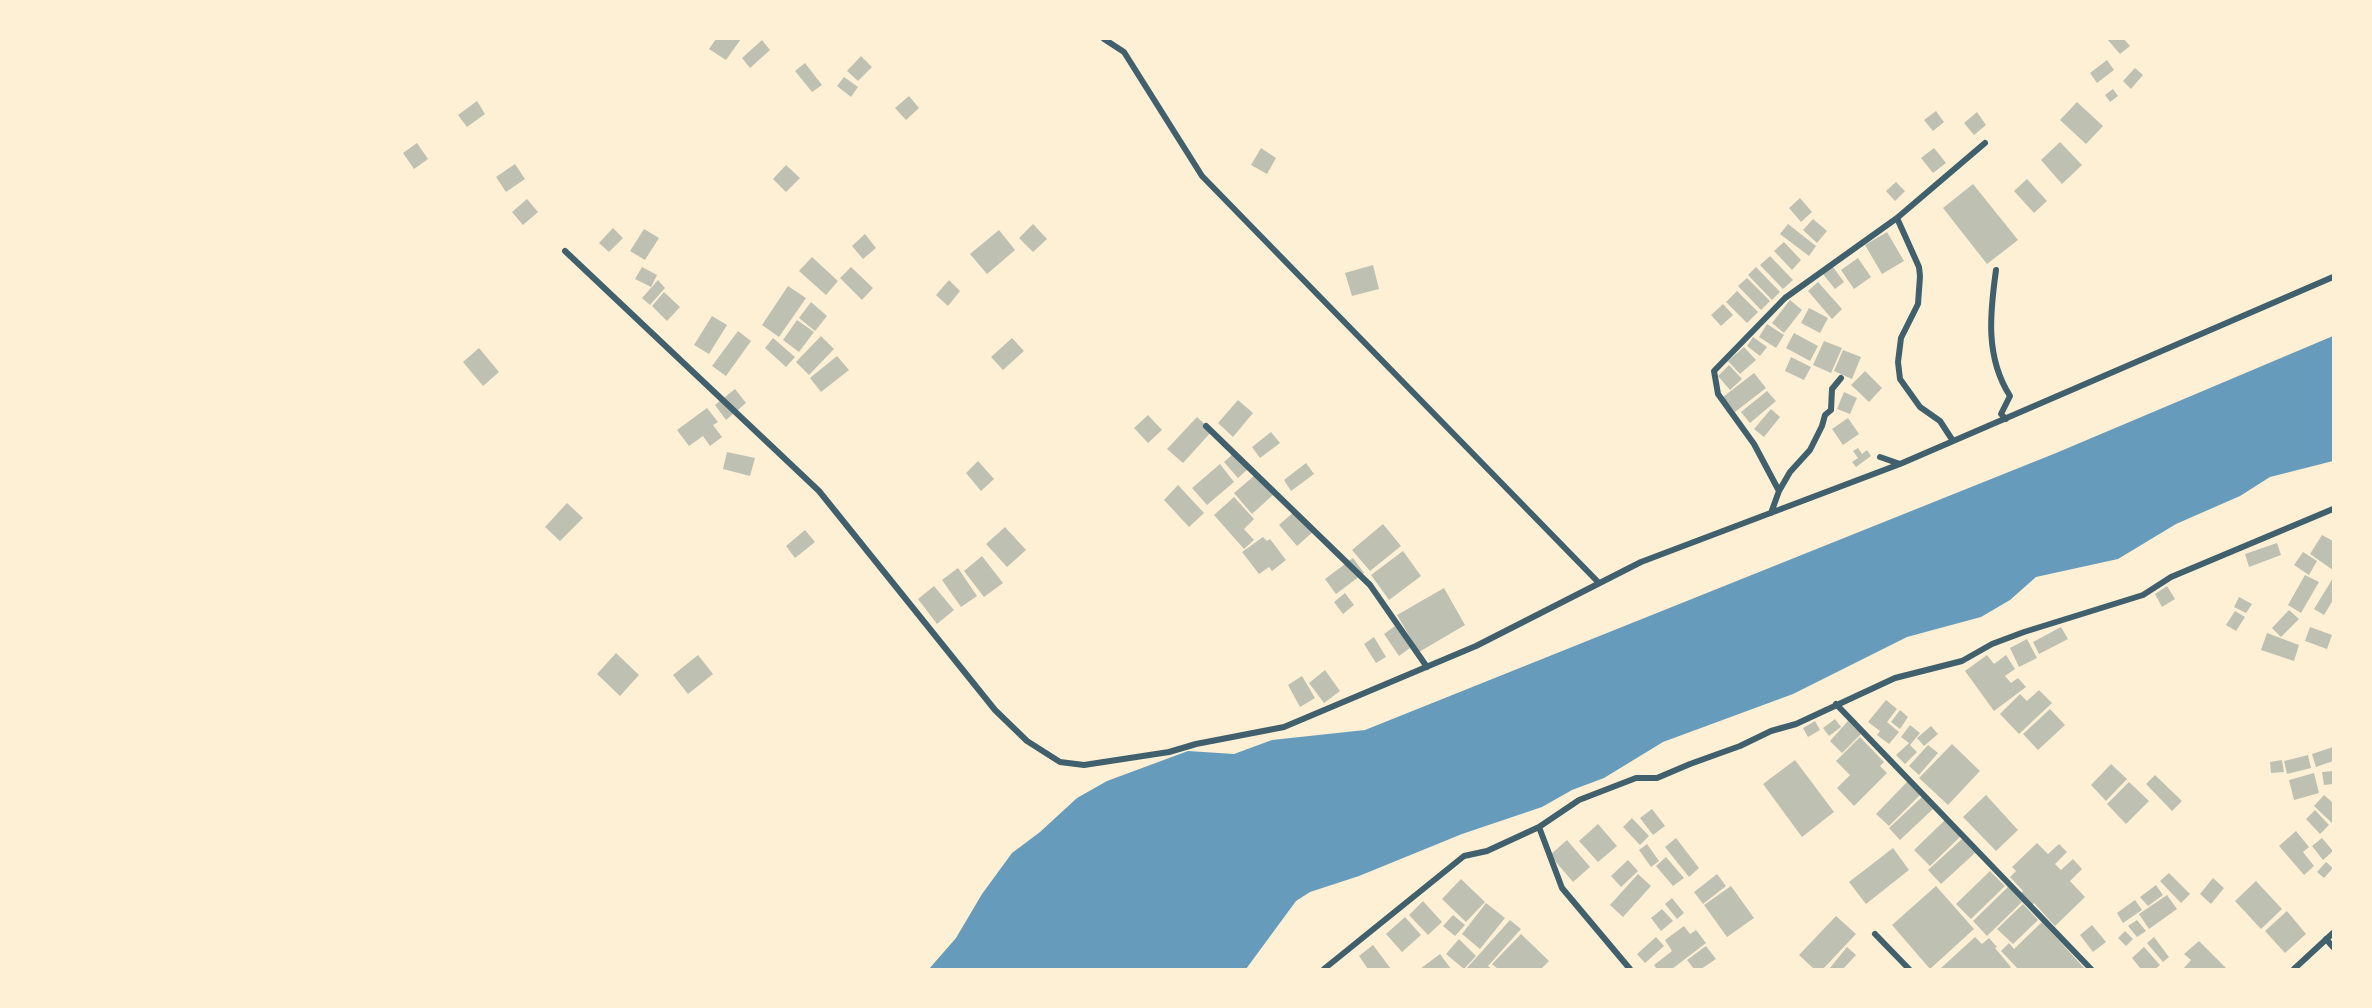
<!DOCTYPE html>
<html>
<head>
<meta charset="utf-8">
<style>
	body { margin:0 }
	#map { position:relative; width:2372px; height:1008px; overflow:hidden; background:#fdf0d5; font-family:"Archivo Narrow",sans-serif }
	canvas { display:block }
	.frame { position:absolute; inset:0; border:40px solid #fdf0d5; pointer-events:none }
</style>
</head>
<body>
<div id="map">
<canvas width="2372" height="1008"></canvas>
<div class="frame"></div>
</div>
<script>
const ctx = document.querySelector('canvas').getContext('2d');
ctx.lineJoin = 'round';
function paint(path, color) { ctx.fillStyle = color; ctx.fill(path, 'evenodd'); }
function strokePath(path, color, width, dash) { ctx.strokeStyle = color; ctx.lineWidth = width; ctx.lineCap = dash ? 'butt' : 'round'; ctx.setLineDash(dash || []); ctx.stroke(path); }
paint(new Path2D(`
	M2333,336V461L2270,477L2240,496L2176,524L2118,559L2036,577L2010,600L1981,617L1907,637L1793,694L1663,742L1604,778L1572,790L1542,807L1462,834L1359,876L1310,892L1296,901L1246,969H929L956,938L982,894L1012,853L1040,832L1077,798L1107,781L1188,751L1234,754L1272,740L1365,730L2056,453Z`), '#669bbc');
paint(new Path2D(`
	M716,39H741L726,60L709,49Z
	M2107,39H2124L2130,46L2120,54Z
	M762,40L770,50L750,68L742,58Z
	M861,56L872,67L858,81L847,71Z
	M2107,60L2114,70L2097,83L2090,73Z
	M805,63L822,85L812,92L795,71Z
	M2135,68L2143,75L2131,89L2123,81Z
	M844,77L858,87L851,97L837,86Z
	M2113,89L2118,96L2110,102L2105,95Z
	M909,96L919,108L906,120L895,108Z
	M477,101L485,114L467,127L458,115Z
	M2077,102L2103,126L2086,144L2060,120Z
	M1936,111L1944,122L1933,131L1924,120Z
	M1977,112L1986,125L1974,135L1964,123Z
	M2060,142L2082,165L2062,184L2041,160Z
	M417,143L428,159L414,169L403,153Z
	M1261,148L1276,158L1267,174L1251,165Z
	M1934,148L1946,163L1933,173L1921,158Z
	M515,164L525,179L506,192L496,177Z
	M786,165L800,178L786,192L773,179Z
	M2027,179L2047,201L2034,213L2014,191Z
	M1896,182L1905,191L1895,201L1886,191Z
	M1973,184L2018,240L1987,264L1943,208Z
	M1800,198L1812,212L1801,222L1789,208Z
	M527,199L538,212L523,225L512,212Z
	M1813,219L1827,231L1817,243L1803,230Z
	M1033,224L1047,239L1033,252L1019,238Z
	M1788,224L1816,246L1809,256L1780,234Z
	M613,228L623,238L609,252L599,243Z
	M644,229L659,238L645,260L630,251Z
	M999,230L1015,250L987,274L970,254Z
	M1887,232L1904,261L1882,274L1865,245Z
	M865,234L876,248L863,259L852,246Z
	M1784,242L1801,260L1792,270L1774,251Z
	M1770,256L1793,280L1783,289L1760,265Z
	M812,257L838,281L826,295L799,271Z
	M1858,258L1871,277L1854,289L1841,270Z
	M1373,265L1379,289L1352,296L1345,273Z
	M642,267L657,275L651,287L635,279Z
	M851,267L873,288L862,300L840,278Z
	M1756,267L1780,292L1772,300L1748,275Z
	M1833,267L1844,282L1835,289L1823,274Z
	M1747,278L1770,301L1761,310L1738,286Z
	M658,280L665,288L650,305L642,298Z
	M949,280L960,291L948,306L936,295Z
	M1818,282L1842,309L1832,319L1808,291Z
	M788,286L806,298L779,337L762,325Z
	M1737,291L1758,312L1747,323L1726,302Z
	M664,292L680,307L667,321L652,306Z
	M1790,300L1802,310L1784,333L1772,323Z
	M811,302L827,316L815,331L799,318Z
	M1723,304L1733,315L1721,326L1711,315Z
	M1809,308L1828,318L1820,333L1801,323Z
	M712,316L727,325L709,354L694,345Z
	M797,320L814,332L799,352L783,340Z
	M1767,324L1784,335L1776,348L1759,337Z
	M738,331L751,341L726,376L712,366Z
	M1794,333L1818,346L1810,361L1786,348Z
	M821,336L834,349L809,375L796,362Z
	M1753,337L1767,347L1760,356L1747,346Z
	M773,338L795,357L786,367L765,348Z
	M1012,338L1024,351L1003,370L991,357Z
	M1824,341L1842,348L1831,373L1813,365Z
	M1744,347L1756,360L1740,374L1728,361Z
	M479,348L499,372L483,386L463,362Z
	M1843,350L1861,357L1852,379L1834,371Z
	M837,356L849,370L821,392L810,378Z
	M1791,357L1811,367L1804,380L1785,371Z
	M1729,365L1742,379L1730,390L1718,376Z
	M1865,371L1882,388L1869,402L1851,385Z
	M1754,373L1766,388L1735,412L1723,397Z
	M735,389L746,403L726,420L715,405Z
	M1767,391L1776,401L1750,423L1741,412Z
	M1844,392L1857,398L1850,414L1837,409Z
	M1238,400L1253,413L1233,437L1218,423Z
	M707,408L718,422L713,425L722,437L710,446L703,436L689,446L677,430Z
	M1771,409L1780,417L1764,437L1754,429Z
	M1148,415L1162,430L1148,443L1134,428Z
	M1197,417L1212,431L1183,463L1167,449Z
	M1848,418L1859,434L1843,445L1832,429Z
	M1271,432L1280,443L1260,458L1252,447Z
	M1858,448L1862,454L1867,450L1871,456L1856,467L1852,462L1858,458L1853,451Z
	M727,452L755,458L750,476L723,469Z
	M1235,452L1249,468L1238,478L1224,462Z
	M978,461L994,479L981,491L966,473Z
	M1306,463L1314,474L1291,491L1284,480Z
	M1220,464L1234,482L1207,505L1192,488Z
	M1255,475L1273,495L1252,514L1234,493Z
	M1178,485L1204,513L1189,527L1164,500Z
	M1234,497L1254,519L1244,529L1254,540L1244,549L1214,515Z
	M567,503L583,518L560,541L545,527Z
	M1296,510L1314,531L1297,546L1279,525Z
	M1383,524L1401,546L1370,571L1352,550Z
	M1005,527L1026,550L1007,567L986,544Z
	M805,530L815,542L795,558L786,546Z
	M2322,535L2333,541V570L2310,554Z
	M1263,537L1267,541L1270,539L1286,560L1272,571L1269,567L1259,574L1242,552Z
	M2277,543L2281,555L2249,567L2245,554Z
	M1403,551L1421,576L1389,600L1371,575Z
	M2303,552L2317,561L2309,575L2294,565Z
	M982,556L1003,583L984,597L964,571Z
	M1353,558L1364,573L1336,594L1325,579Z
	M958,568L977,596L961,607L942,580Z
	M2305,575L2319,582L2301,613L2288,605Z
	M2333,578V600L2324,615L2314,609Z
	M934,586L954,610L937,624L918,599Z
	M2167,586L2175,599L2162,607L2155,594Z
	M1444,588L1465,625L1419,652L1397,615Z
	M1345,593L1354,605L1343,614L1334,602Z
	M2239,597L2252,604L2246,613L2234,607Z
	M2289,610L2299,619L2281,637L2272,628Z
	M2235,611L2245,617L2236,631L2226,625Z
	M1395,626L1410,648L1399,656L1384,634Z
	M2061,627L2068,639L2039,654L2033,642Z
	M2310,627L2332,635L2327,649L2305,641Z
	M2267,633L2299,645L2294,661L2261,650Z
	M1374,637L1386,657L1376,663L1364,644Z
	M2027,639L2037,658L2019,667L2010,648Z
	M616,653L639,675L620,696L597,674Z
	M698,655L713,674L688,694L673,675Z
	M1987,655L1994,664L2006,655L2015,669L2005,676L2011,683L2018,678L2026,687L1994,711L1965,671Z
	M1325,670L1340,691L1324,703L1309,683Z
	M1302,676L1315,698L1300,707L1288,685Z
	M2039,690L2052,703L2019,734L2000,714L2020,694L2027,701Z
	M1886,700L1897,709L1887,722L1899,732L1889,744L1877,735L1880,731L1868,722Z
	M2050,709L2065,725L2038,750L2023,734Z
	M1900,710L1908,717L1900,729L1891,722Z
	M1835,719L1841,727L1829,736L1823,728Z
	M1815,721L1820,730L1808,737L1803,728Z
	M1848,721L1861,734L1842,753L1830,741Z
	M1910,725L1920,733L1910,745L1917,752L1905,764L1896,755L1909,743L1901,737Z
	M1931,726L1938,734L1924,746L1917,738Z
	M1860,737L1884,762L1880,766L1887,773L1854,806L1837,788L1850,775L1836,761Z
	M1952,744L1980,771L1948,805L1919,778Z
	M1928,745L1938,753L1919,775L1909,766Z
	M2333,747V761L2316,767L2312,754Z
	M2308,755L2311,768L2287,774L2284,761Z
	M1795,760L1834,812L1802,837L1763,784Z
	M2282,760L2284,772L2271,773L2270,762Z
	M2111,764L2127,779L2106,801L2091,785Z
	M2333,771V784L2324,785L2322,772Z
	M2314,773L2319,793L2294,800L2289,780Z
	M2155,775L2182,801L2172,811L2146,784Z
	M1907,782L1920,795L1889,826L1876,814Z
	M2129,782L2149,801L2126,824L2107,804Z
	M1986,795L2018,830L1996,851L1963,817Z
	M2324,795L2333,803V824L2314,806Z
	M1922,797L1933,809L1900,840L1889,828Z
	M1652,809L1665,826L1653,835L1640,818Z
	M2315,810L2329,825L2320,834L2306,819Z
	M1632,818L1649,836L1640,845L1623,827Z
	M1945,820L1961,836L1930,866L1914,850Z
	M1598,824L1617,846L1598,862L1579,841Z
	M2296,831L2309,847L2303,852L2314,866L2304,875L2279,846Z
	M1676,838L1699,868L1689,877L1665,847Z
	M2322,838L2333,851L2323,860L2312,846Z
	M1962,839L1975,853L1941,884L1928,870Z
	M1567,840L1590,867L1573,882L1550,855Z
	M2037,843L2048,854L2059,844L2067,852L2055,864L2061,870L2073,859L2082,869L2070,881L2085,897L2055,926L2034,903L2031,906L2020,894L2023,891L2010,877L2016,871L2012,867Z
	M1647,844L1659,861L1651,867L1639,850Z
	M1893,848L1909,870L1866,904L1849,882Z
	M1666,857L1684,878L1673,886L1656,866Z
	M1628,860L1638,871L1621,887L1611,876Z
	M2326,862L2333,868L2324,878L2317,872Z
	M1990,871L2005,886L1971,919L1956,904Z
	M2169,873L2190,894L2181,903L2160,881Z
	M1638,874L1651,886L1623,917L1610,905Z
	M1717,874L1726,886L1703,904L1694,892Z
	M2213,878L2224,888L2211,904L2200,894Z
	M1461,879L1485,902L1466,922L1442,899Z
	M2256,881L2282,909L2261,929L2235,901Z
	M2156,885L2163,895L2148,906L2140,897Z
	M1731,886L1754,918L1727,937L1704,905Z
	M1936,886L1974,929L1930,969L1892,925Z
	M2008,887L2022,902L1987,936L1973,921Z
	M2167,895L2177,909L2149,929L2139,914Z
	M1672,898L1684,913L1677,919L1665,904Z
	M2135,900L2142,910L2123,923L2117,913Z
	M1423,901L1442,922L1428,935L1409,915Z
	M1486,903L1505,918L1480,949L1462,934Z
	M2023,904L2038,920L2013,944L1997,929Z
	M1662,909L1673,921L1661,931L1651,918Z
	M2287,911L2306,934L2285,953L2265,931Z
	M1453,915L1465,925L1455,936L1443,926Z
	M1836,916L1856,934L1823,969H1814L1799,955Z
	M1405,917L1421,935L1402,952L1386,934Z
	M1510,920L1521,929L1488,966L1492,969H1466Z
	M2137,920L2146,931L2137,937L2128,926Z
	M2042,922L2085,969H2018L2001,951L2009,943L2014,949Z
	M2092,925L2106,942L2093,952L2080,935Z
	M1684,926L1690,934L1696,930L1706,943L1672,969H1657L1654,965L1672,951L1665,940Z
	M2125,931L2133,939L2126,946L2118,938Z
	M1521,934L1549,961L1541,969H1498L1492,964Z
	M1656,937L1664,946L1645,963L1637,954Z
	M1975,937L1982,944L1989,938L1997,947L1995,948L2011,967L2009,969H1940Z
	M2154,937L2169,957L2163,962L2147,943Z
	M1459,939L1476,956L1464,969L1446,954Z
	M2199,941L2227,969H2183L2191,960L2184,954Z
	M1373,945L1391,969H1368L1359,956Z
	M1706,946L1716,959L1701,969H1694L1687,960Z
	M1847,947L1856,955L1843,969H1829Z
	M2144,947L2160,965L2155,969H2141L2132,958Z
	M1440,954L1451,969H1420Z`), '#bec0b2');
strokePath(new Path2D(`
	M1104,39L1124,52L1202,176L1599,583
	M565,251L819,491L995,710L1027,741L1060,762L1084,765L1169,752L1196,744L1284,727L1476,646L1641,562L1900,464L2333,277
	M1996,270C1990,313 1985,357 2010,396L2001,414L2006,419
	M1206,426L1370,585L1427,667
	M1953,441L1940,421L1920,407L1900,379L1898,362L1901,338L1918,304L1920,276L1919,267L1897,218L1985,143
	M1880,457L1900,464
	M1779,491L1790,472L1810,450L1822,426L1825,415L1831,410L1832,389L1841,378
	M1771,513L1779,491L1754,444L1718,394L1714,371L1785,298L1897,218
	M1836,704L2091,969
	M1539,827L1562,888L1630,969
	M1875,934L1909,969
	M2326,939L2333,947
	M1324,969L1464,856L1487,851L1539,827L1579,800L1636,778H1657L1690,764L1740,746L1771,731L1796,724L1895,678L1962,661L1992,644L2024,632L2143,595L2171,577L2333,509
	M2294,969L2333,933`), '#3f606c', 6);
</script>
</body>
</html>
